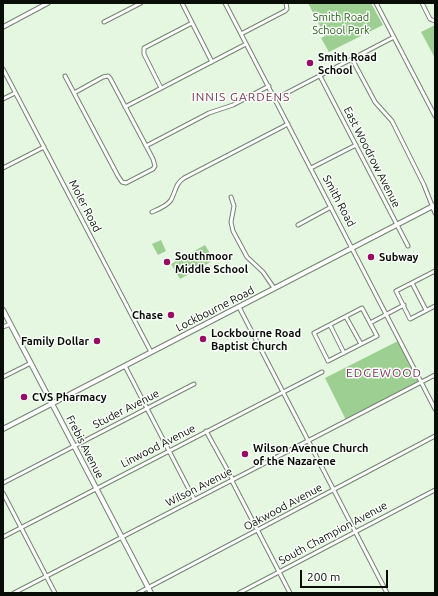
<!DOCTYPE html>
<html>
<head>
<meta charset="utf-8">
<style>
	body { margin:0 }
	#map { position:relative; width:438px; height:596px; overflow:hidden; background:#e5f6e1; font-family:Ubuntu,sans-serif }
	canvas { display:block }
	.frame { position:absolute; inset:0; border:4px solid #080d07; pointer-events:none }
	.scale { position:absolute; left:300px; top:570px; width:88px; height:18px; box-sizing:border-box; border:2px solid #080d07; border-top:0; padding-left:5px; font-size:12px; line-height:14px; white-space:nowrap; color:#080d07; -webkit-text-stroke:3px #fbfffa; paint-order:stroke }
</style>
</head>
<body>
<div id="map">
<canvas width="438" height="596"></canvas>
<div class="frame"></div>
<div class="scale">200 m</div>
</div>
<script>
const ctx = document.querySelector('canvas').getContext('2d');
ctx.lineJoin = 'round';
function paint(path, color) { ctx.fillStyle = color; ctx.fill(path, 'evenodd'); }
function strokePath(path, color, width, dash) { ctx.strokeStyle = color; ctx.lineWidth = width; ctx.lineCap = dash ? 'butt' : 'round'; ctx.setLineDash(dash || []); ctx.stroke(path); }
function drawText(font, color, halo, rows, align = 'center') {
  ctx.font = font + ' Ubuntu,sans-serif'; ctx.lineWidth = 3; ctx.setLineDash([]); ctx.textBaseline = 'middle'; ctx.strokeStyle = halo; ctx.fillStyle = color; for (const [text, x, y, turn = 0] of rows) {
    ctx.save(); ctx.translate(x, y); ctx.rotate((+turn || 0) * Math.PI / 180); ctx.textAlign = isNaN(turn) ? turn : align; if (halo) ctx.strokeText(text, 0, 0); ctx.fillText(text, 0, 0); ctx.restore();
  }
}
paint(new Path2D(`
	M308,3H371L383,25L329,52L321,38L325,36Z
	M435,25V58L421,32Z
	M161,240L166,251L158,255L152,244Z
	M205,245L214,260L180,279L171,264Z
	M398,341L419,383L346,420L325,378Z`), '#9ecf92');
const minor = new Path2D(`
	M182,3L212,62
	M225,3L435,409
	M376,3L435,116
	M422,3L430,19L432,20L435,21
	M104,22L141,3
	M241,34L285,11L287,9L286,3
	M352,59L375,102L392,121L424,185L435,213
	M3,69L151,352
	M65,76L118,176L122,182L126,183L153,169L155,166L153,159L110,78L108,76L103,77L74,93
	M320,76L408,246
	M161,88L144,54V48L192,23
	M3,99L15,93
	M275,99L394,37
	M125,107L246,44
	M146,146L209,113L233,105L269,86
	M3,168L44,147
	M311,168L356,145
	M231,197L234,206L231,222L233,231L247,257L263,272L274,288
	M152,212C159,209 167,206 171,200C176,191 175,184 184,178L288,124
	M298,225L331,207
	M435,271L396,291L410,319L435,306
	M412,283L426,310
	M239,307L387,593
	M362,308L377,336L328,361L314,333Z
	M346,317L361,344
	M370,323L404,305
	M330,325L344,353
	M3,327L10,324
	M125,366L194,499
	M3,377L31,363
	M206,431L233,480
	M232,481L290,593
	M3,483L194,384
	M3,493L55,593
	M3,537L322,372
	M14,593L435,375
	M138,593L435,436
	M239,593L435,490`);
const tertiary = new Path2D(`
	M3,27L48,3`);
const secondary = new Path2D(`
	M3,310L151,593
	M3,429L435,205`);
strokePath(minor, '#758472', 5);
strokePath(tertiary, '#758472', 5.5);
strokePath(secondary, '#758472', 6);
strokePath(minor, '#fff', 3);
strokePath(tertiary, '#fff', 3.5);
strokePath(secondary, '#fff', 4);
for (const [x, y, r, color] of [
	[310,63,4,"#970d63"],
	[371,257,4,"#970d63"],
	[167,262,4,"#970d63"],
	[171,315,4,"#970d63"],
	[203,339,4,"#970d63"],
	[97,341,4,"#970d63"],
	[24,397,4,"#970d63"],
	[245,454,4,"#970d63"]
]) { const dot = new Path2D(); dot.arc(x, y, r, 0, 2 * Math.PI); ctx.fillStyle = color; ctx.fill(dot); strokePath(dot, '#fbfffa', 1.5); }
drawText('11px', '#286019', '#fbfffa', [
	["Smith Road",341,17],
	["School Park",341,30]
]);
drawText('bold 11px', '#080d07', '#fbfffa', [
	["Smith Road",318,57],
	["School",318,70],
	["Southmoor",175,256],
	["Middle School",175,269],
	["Subway",379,257],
	["Chase",163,315,"right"],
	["Lockbourne Road",211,333],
	["Baptist Church",211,346],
	["Family Dollar",89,341,"right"],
	["CVS Pharmacy",32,397],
	["Wilson Avenue Church",253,448],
	["of the Nazarene",253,461]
], 'left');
drawText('11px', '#080d07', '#fbfffa', [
	["East Woodrow Avenue",372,157,63],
	["Smith Road",339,201,62],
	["Moler Road",85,206,63],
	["Lockbourne Road",215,309,-27],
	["Studer Avenue",126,409,-27],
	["Linwood Avenue",158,446,-27],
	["Frebis Avenue",85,447,63],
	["Wilson Avenue",199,487,-27],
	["Oakwood Avenue",283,507,-28],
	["South Champion Avenue",333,533,-28]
]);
ctx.letterSpacing = '1px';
drawText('12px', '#783759', '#fbfffa', [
	["INNIS GARDENS",241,97],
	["EDGEWOOD",384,373]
]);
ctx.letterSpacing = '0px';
</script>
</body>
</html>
